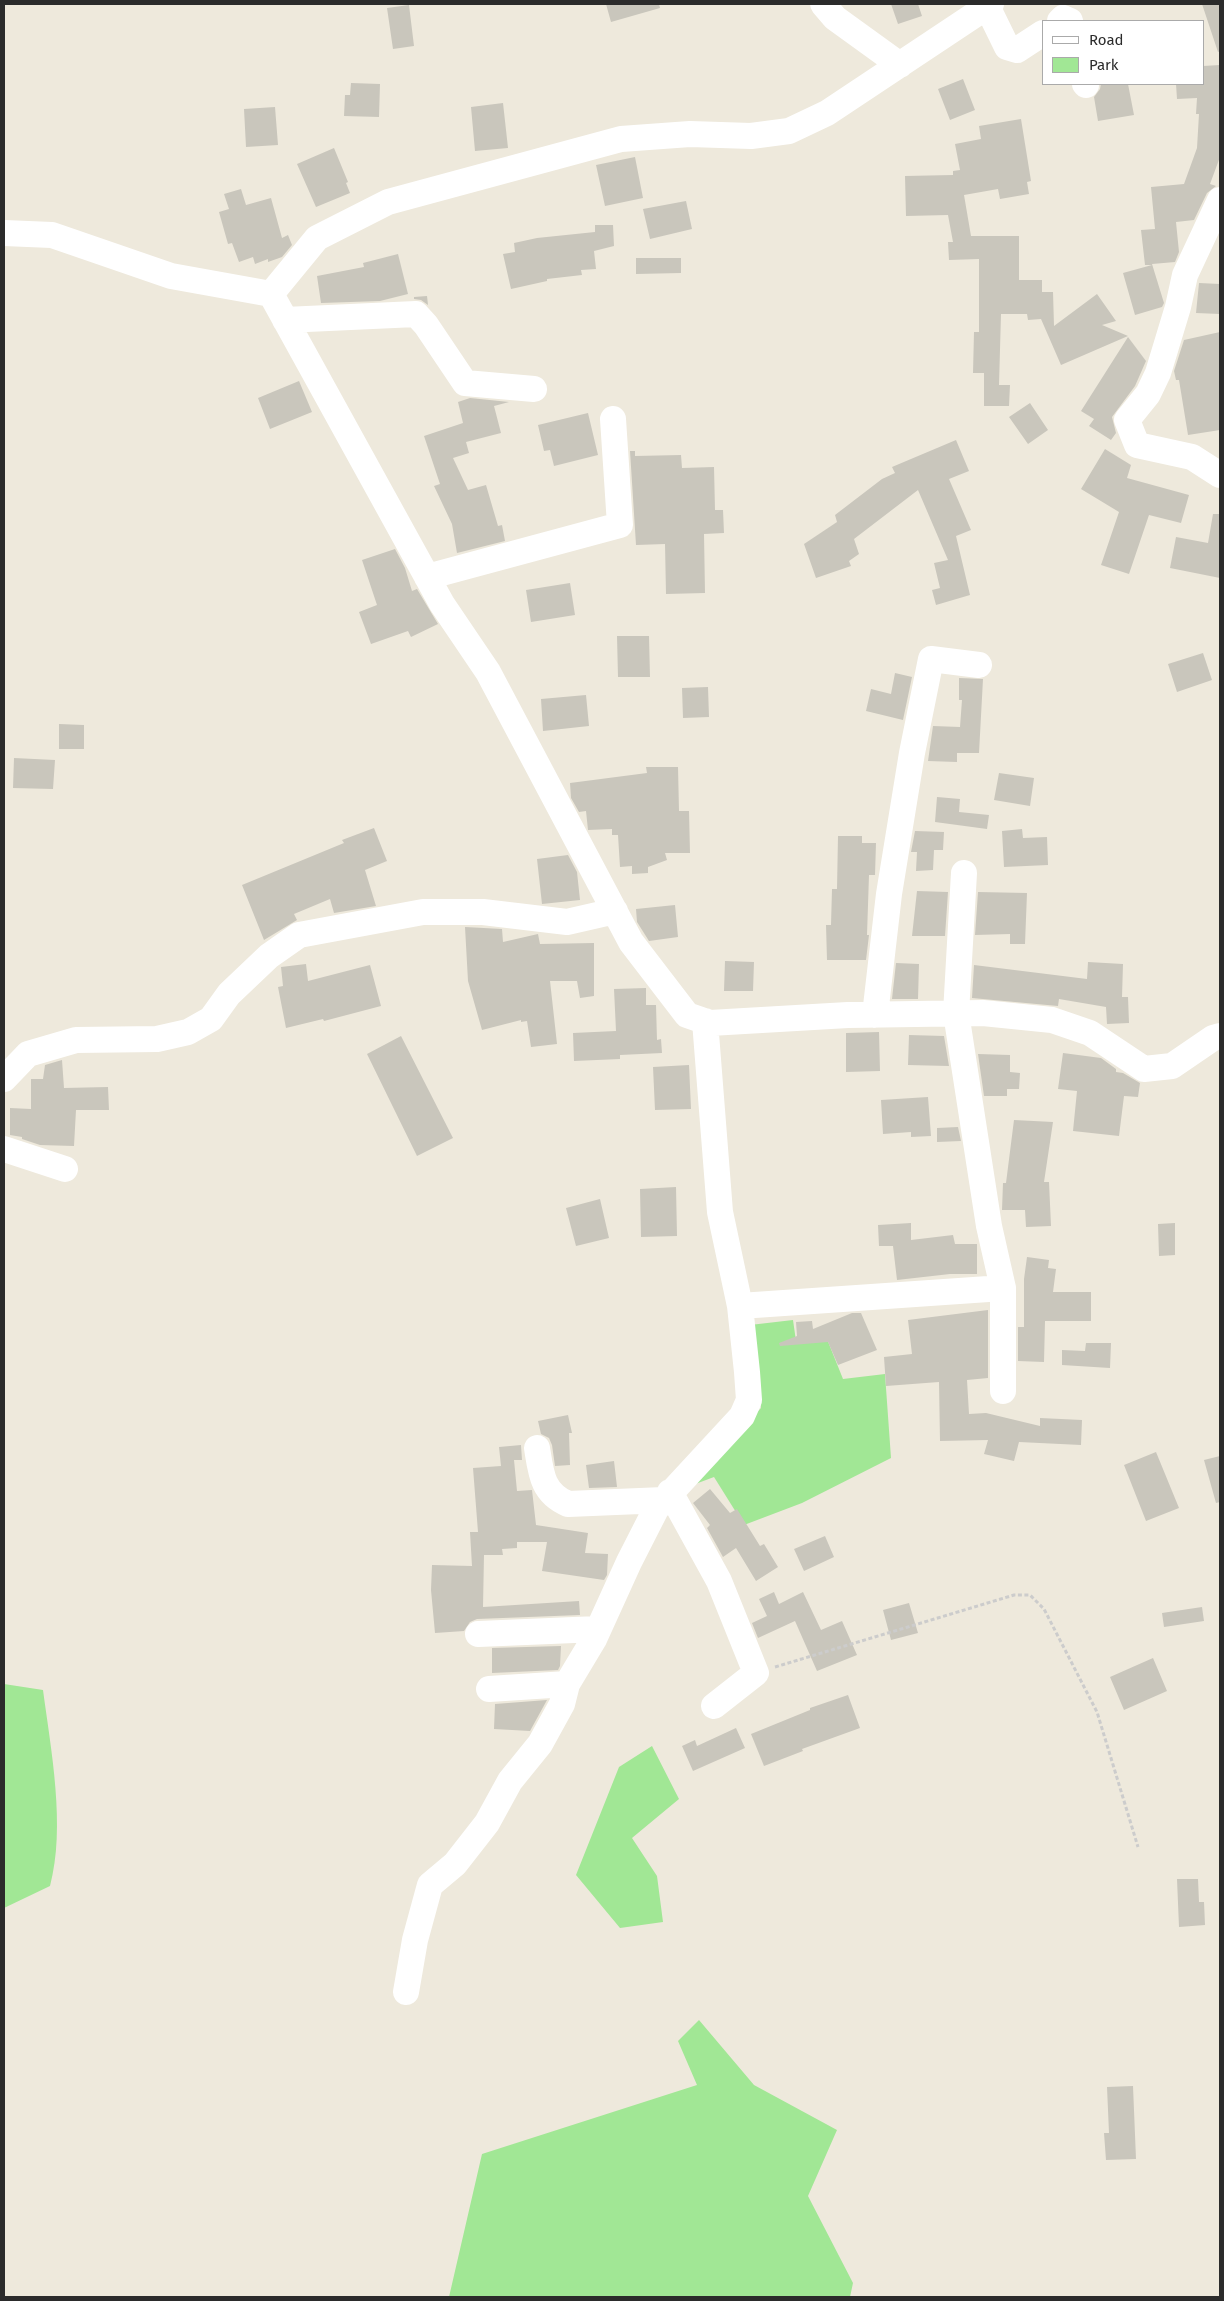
<!DOCTYPE html>
<html>
<head>
<meta charset="utf-8">
<style>
	body { margin:0 }
	#map { position:relative; width:1224px; height:2301px; overflow:hidden; background:#eee9dc; font-family:"Fira Sans",sans-serif }
	canvas { display:block }
	.frame { position:absolute; inset:0; border:5px solid #2b2b2b; pointer-events:none }
	.legend { position:absolute; left:1042px; top:20px; width:162px; height:65px; box-sizing:border-box; background:#fff; border:1px solid #aaa; margin:0; padding:6px 9px; list-style:none; font-size:15px; color:#2b2b2b }
	.legend li { display:flex; align-items:center; gap:10px; height:25px }
	.legend b { width:25px; border:1px solid #aaa }
</style>
</head>
<body>
<div id="map">
<canvas width="1224" height="2301"></canvas>
<div class="frame"></div>
<ul class="legend">
<li><b style="height:6px;background:#fff"></b>Road</li>
<li><b style="height:14px;background:#a1e795"></b>Park</li>
</ul>
</div>
<script>
const ctx = document.querySelector('canvas').getContext('2d');
ctx.lineJoin = 'round';
function paint(path, color) { ctx.fillStyle = color; ctx.fill(path, 'evenodd'); }
function strokePath(path, color, width, dash) { ctx.strokeStyle = color; ctx.lineWidth = width; ctx.lineCap = dash ? 'butt' : 'round'; ctx.setLineDash(dash || []); ctx.stroke(path); }
paint(new Path2D(`
	M793,1320L796,1341L827,1339L843,1379L885,1374L891,1458L802,1503L744,1525L714,1477L682,1489L761,1408L750,1325Z
	M4,1684L43,1690C51,1750 66,1827 50,1886L4,1908Z
	M652,1746L679,1799L632,1838L657,1876L663,1922L620,1928L576,1875L619,1767Z
	M699,2020L754,2085L837,2130L808,2196L853,2283L850,2297H449L482,2154L697,2085L678,2041Z`), '#a1e795');
paint(new Path2D(`
	M606,4H659L660,8L611,22Z
	M891,4H918L922,16L898,24Z
	M1202,4H1220V51L1218,52Z
	M409,5L414,46L393,49L387,8Z
	M1220,65V157L1210,184L1216,186L1207,193L1194,220L1176,222L1179,252L1175,262L1152,264L1164,303L1162,307L1135,315L1123,273L1152,265H1145L1141,230L1155,229L1151,187L1184,184L1197,148L1199,114H1196L1197,98L1177,99L1176,84H1203V66Z
	M963,79L975,110L950,120L938,89Z
	M351,83L380,84L379,117L344,116L345,95H350Z
	M1101,84H1128L1134,115L1098,121L1094,97L1100,89Z
	M503,103L508,148L475,151L471,107Z
	M275,107L278,145L246,147L244,109Z
	M1021,119L1031,181L1027,182L1029,194L1000,199L998,189L964,195L971,236H1019V280H1042V292H1053L1054,326L1097,294L1116,321L1102,325L1128,336L1061,365L1041,319L1028,320L1027,314H1001L999,385H1010L1009,406H984V373H973L974,332H979V259L949,260L948,242H953L948,215L906,216L905,176L953,175V171L960,170L955,144L981,139L979,126Z
	M334,148L348,182L346,183L350,193L316,207L297,164Z
	M635,157L643,198L605,206L596,165Z
	M241,189L246,205L271,198L282,238L288,235L292,245L282,257L268,262V259L255,264L253,257L239,262L232,243L228,244L219,212L229,209L224,194Z
	M686,201L692,229L650,239L643,209Z
	M595,225H613L614,246L594,251L596,269L581,270L582,275L547,279V281L511,289L503,254L515,252L514,243L537,238L595,232Z
	M398,254L408,294L380,301L321,303L317,276L364,267L363,263Z
	M636,258H681V273L636,274Z
	M1199,283L1220,284V314L1196,313Z
	M427,296L428,305L421,300L414,299V297Z
	M1220,332V430L1188,435L1179,380H1176L1174,371L1184,340Z
	M1128,337L1146,361L1135,386L1112,417L1116,433L1111,440L1089,426L1094,419L1081,411Z
	M299,381L312,412L270,429L258,398Z
	M470,398L509,402L494,406L501,433L466,442L469,453L453,458L468,490L486,485L498,526L502,525L505,541L457,553L452,524L434,486L440,484L424,436L463,423L458,402Z
	M1030,403L1048,430L1028,444L1009,417Z
	M588,413L598,455L554,466L550,450L544,451L538,425Z
	M956,440L969,471L949,479L971,530L956,536L970,595L936,605L932,590L940,588L934,563L948,560L918,490L854,539L859,554L849,561L851,566L816,578L804,544L837,522L835,515L882,479L895,473L892,467Z
	M1105,449L1131,465L1127,478L1189,495L1181,523L1149,515L1129,574L1101,565L1119,512L1081,489Z
	M630,451H635V456L681,455L682,468L714,467L715,510H723L724,533L704,534L705,593L666,594L665,544L636,545Z
	M1213,514H1220V578L1170,568L1176,537L1208,543Z
	M395,549L405,568L412,591L417,589L438,624L411,637L408,631L371,644L359,612L377,605L362,560Z
	M570,583L575,615L531,622L526,590Z
	M617,636H649L650,677H618Z
	M1203,653L1212,680L1177,692L1168,664Z
	M895,673L912,677L903,720L866,711L871,689L891,694Z
	M959,678L983,679L979,753H957V762L928,761L933,726L960,727L962,700H959Z
	M708,687L709,717L683,718L682,688Z
	M586,695L589,726L543,731L541,699Z
	M59,724L84,725V749H59Z
	M14,758L55,760L53,789L13,788Z
	M646,767H678L679,811H689L690,853H665L667,860L648,867V873L632,874V866L620,867L618,835H612V829L588,830L586,811L579,812L571,798L570,783L647,773Z
	M999,773L1034,778L1030,806L994,800Z
	M937,797L960,799L959,812L989,815L987,829L935,822Z
	M374,828L387,861L365,870L376,906L334,913L330,899L294,914L297,920L264,940L242,885L344,843L342,840Z
	M1022,829L1023,838L1047,837L1048,865L1004,867L1002,831Z
	M915,831L944,832L943,850H934L933,870L916,871L917,852H911Z
	M838,836H862V843H876L875,875H869L867,935H869L866,960H827L826,925H831L832,889H837Z
	M568,855L577,872L580,900L542,904L537,859Z
	M917,891L948,892L945,936H912Z
	M978,892L1027,893L1025,944H1010V934L975,935Z
	M675,905L678,937L649,941L637,922L636,909Z
	M465,927L502,929L503,942L538,934L540,944L594,943V996L580,998L577,981H550L557,1044L531,1047L527,1021L521,1022V1020L482,1030L468,981Z
	M725,961L754,962L753,991H724Z
	M1088,962L1123,964L1122,997H1128L1129,1023L1107,1024L1106,1007L1059,999L1058,1006L972,998L974,965L1087,979Z
	M896,963L919,964L918,999H892Z
	M306,964L308,981L370,965L381,1006L324,1021L323,1019L286,1028L278,987L283,986L281,967Z
	M646,988V1005H656L657,1040L661,1039L662,1053L620,1055V1059L574,1061L573,1033L616,1031L614,989Z
	M879,1032L880,1071L846,1072V1033Z
	M909,1035L944,1036L949,1066L908,1065Z
	M401,1036L453,1138L417,1156L367,1054Z
	M1063,1053L1101,1058L1116,1069V1072L1123,1073L1140,1083L1138,1097L1124,1096L1119,1136L1073,1131L1077,1091L1058,1089Z
	M978,1054L1010,1055V1072L1020,1073L1019,1089H1007V1096H984Z
	M62,1060L64,1088L108,1087L109,1110H76L74,1146L40,1145L22,1139V1137L10,1135V1108L31,1109V1079H43L45,1065Z
	M689,1065L691,1109L655,1110L653,1067Z
	M928,1097L931,1136L911,1137V1132L883,1134L881,1100Z
	M1014,1120L1053,1122L1044,1182H1049L1051,1226L1026,1227L1025,1210H1002L1003,1183H1006Z
	M958,1127L961,1141L937,1142V1128Z
	M676,1187L677,1236L641,1237L640,1189Z
	M600,1199L609,1238L576,1246L566,1208Z
	M911,1223V1240L953,1235L955,1244H977V1274H950L897,1280L893,1246H879L878,1225Z
	M1175,1223V1255L1159,1256L1158,1224Z
	M1027,1257L1049,1260L1048,1268L1056,1269L1053,1292H1091V1321H1045L1044,1362L1018,1361V1327H1024V1279Z
	M988,1310V1378L967,1380L969,1414L986,1413L1040,1426V1418L1082,1420L1081,1445L1019,1442L1014,1461L984,1454L988,1440L940,1441L939,1382L886,1386L884,1357L912,1354L908,1320Z
	M852,1313H861L877,1350L838,1365L828,1342L780,1346L779,1343L797,1336L796,1322L812,1321L813,1329Z
	M1086,1343H1111L1110,1368L1062,1365V1350L1085,1351Z
	M568,1415L572,1433H569L570,1465L555,1466L552,1445L549,1438L541,1434L538,1421Z
	M521,1445L522,1460H514L517,1491L532,1490L536,1525L588,1533L585,1553L608,1554L607,1575L604,1580L542,1571L547,1542H517V1548L502,1549L503,1555H484L483,1607L579,1601L580,1615L477,1619L470,1622L464,1631L435,1633L431,1590L432,1565L472,1566L470,1532H478L473,1468L501,1466L499,1447Z
	M1156,1452L1179,1508L1146,1521L1124,1465Z
	M1220,1456V1502L1216,1503L1204,1460Z
	M614,1461L617,1487L589,1488L586,1465Z
	M710,1489L730,1513L737,1509L760,1546L764,1544L778,1567L756,1581L736,1548L723,1557L707,1528L710,1525L693,1503Z
	M825,1536L834,1557L804,1571L794,1549Z
	M774,1592L779,1604L803,1592L821,1630L842,1621L857,1655L817,1671L795,1621L758,1638L752,1623L767,1616L759,1599Z
	M909,1603L918,1633L891,1640L883,1610Z
	M1202,1607L1204,1621L1164,1627L1162,1613Z
	M561,1646L560,1666L558,1670L492,1673V1648Z
	M1153,1658L1167,1691L1124,1710L1110,1677Z
	M848,1695L860,1728L802,1749L803,1751L764,1766L751,1734L810,1710V1708Z
	M547,1700L530,1731L494,1729L495,1704Z
	M736,1728L745,1748L693,1771L682,1746L695,1740L697,1746Z
	M1177,1879H1198L1199,1902H1204L1205,1925L1179,1927Z
	M1133,2086L1136,2159L1106,2160L1104,2133H1109L1107,2087Z`), '#c9c6bc');
strokePath(new Path2D(`
	M775,1667L1014,1595H1030L1044,1609L1097,1712L1138,1847`), '#ccc', 3, [4, 2.5]);
strokePath(new Path2D(`
	M823,4L835,18L900,65
	M986,4L1007,47L1017,50L1043,33
	M1060,21L1063,18L1070,21
	M1085,84L1086,85
	M1220,200L1185,275L1178,307L1158,373L1148,394L1127,420L1137,445L1192,457L1220,475
	M4,233L52,235L171,276L271,294L442,604L488,672L631,942L687,1015L710,1023L848,1015L983,1013L1052,1020L1090,1033L1144,1069L1172,1066L1213,1038L1220,1036
	M271,294L317,238L388,202L621,139L690,134L751,136L789,131L827,113L991,4
	M285,320L416,314L426,325L465,383L534,389
	M427,577L620,525L613,419
	M964,873L956,1013L989,1226L1003,1288
	M875,1015L889,894L912,753L931,659L979,665
	M4,1079L28,1054L76,1040L157,1039L188,1032L211,1019L229,994L269,956L299,935L423,912H483L567,922L615,911
	M4,1149L65,1169
	M740,1306L1003,1288V1391
	M537,1448C541,1473 542,1493 568,1504L664,1500
	M670,1492L719,1581L756,1673L714,1706
	M478,1634L598,1629
	M489,1689L567,1684
	M406,1992L415,1940L430,1885L455,1864L487,1823L510,1781L540,1744L562,1704L567,1684L594,1639L629,1562L656,1509L742,1416L749,1400L747,1372L740,1306L720,1212L705,1021`), '#fff', 26);
</script>
</body>
</html>
